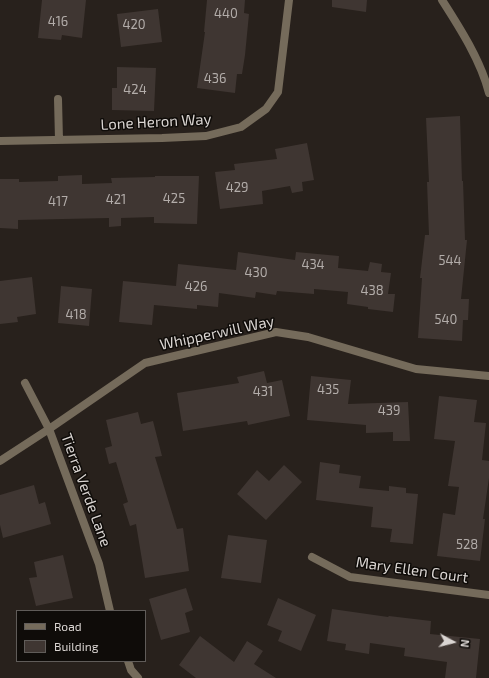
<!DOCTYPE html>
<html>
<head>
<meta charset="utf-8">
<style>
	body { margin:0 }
	#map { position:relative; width:489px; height:678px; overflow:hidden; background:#28211c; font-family:"Exo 2",sans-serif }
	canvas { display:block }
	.legend { position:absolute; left:16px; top:610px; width:130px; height:52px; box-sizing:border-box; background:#0f0c09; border:1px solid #605c59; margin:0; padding:5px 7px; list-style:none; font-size:12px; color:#dad5d2 }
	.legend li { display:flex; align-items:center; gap:8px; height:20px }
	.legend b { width:20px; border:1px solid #605c59 }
	.north { position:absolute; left:433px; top:622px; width:40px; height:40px; -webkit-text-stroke:3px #0f0c09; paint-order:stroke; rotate:97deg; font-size:11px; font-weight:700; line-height:16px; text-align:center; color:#dad5d2 }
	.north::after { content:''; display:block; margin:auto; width:14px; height:18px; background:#dad5d2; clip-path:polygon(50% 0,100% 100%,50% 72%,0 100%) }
</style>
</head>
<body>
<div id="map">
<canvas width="489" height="678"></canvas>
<ul class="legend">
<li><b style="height:5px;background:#756b5b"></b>Road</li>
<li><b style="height:11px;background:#3f3632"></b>Building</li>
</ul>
<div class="north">N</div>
</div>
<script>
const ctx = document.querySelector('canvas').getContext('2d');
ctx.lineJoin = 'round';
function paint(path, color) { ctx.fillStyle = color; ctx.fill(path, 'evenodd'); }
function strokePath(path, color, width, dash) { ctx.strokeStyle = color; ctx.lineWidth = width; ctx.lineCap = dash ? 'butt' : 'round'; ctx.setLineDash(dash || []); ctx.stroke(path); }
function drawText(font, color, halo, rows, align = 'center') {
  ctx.font = font + ' "Exo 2",sans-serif'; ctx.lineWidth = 3; ctx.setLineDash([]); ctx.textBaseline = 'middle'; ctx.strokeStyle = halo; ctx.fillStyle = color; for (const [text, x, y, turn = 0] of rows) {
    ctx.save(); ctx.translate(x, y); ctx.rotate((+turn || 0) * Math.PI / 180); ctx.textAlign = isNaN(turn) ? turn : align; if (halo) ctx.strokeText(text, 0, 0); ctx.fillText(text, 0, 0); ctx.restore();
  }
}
paint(new Path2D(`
	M42,0H86L82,38L62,35L61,40L38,38Z
	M207,0H245L244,13L249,14L245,55L242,74H237L235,93L197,88L205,32H204Z
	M332,0H367L366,12L332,7Z
	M158,9L162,42L121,47L117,14Z
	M117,67L156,68L154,111L112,110V88H117Z
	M460,116L462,181H463L465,240H467L461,299H469L468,320H463L462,341L418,338L422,278H420L425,235H429L427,182H429L426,118Z
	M307,143L314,180L302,182L303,191L292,193L290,186L262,191L263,204L220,209L215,172L235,170L234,164L277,159L275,149Z
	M82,175V184L112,183L111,178L155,177V176H199L197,224L154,223V217L121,218V226L109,227V218L18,220V229L0,228V179H19V182L58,181V176Z
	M238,252L295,260L296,252L339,256L338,268L368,271L370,262L382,264L381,272L391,273L388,294H395L393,312L368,309V307L347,304L348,292L314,289V294L277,291L276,295L256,292L255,298L219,293L218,307L197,305V309L154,305L152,325L119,322L123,281L176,286L178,264L236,270Z
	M32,277L36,314L17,317L18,322L0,324V281Z
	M61,286L92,289L89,326L58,323Z
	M264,371L267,383L282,380L290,416L248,425L247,421L183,431L177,393L239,383L237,377Z
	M311,376L351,380L348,404L408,402L410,441H393V432L366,433V425L307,420Z
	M439,396L477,400L474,422L486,423L482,460L489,461V478L483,519H485L480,561L437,556L443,513L455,515L459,487L448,486L455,441L434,439Z
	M138,412L141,424L153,421L162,456L155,457L177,529L183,528L189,571L145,578L136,524L130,526L123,504L128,502L116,462L109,464L105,448L112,446L106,420Z
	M320,462L340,465L339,473L361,476L359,488L389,491V486L406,488V493L418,494L413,544L390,542L392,529L371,527L373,507L316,500Z
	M284,465L302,482L266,520L237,494L257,470L269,481Z
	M34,485L39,504L45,502L51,524L3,538L0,525V495Z
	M228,535L267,540L261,583L221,578Z
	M63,555L73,598L36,606L29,578L37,577L34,562Z
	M186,588L193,610L185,613L190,632L161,640L149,599Z
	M278,598L316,615L301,651L278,641L282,631L267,625Z
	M332,609L388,617L389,616L431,621L430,634L480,639L476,678H445L447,662L404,656L405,648L370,643L369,654L345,650L346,644L327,641Z
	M200,636L234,662L247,641L263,651L254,664L276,678H196L179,665Z`), '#3f3632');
strokePath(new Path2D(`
	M442,0C460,28 481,61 489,93
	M58,99L59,140
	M0,141L162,138L206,136L241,127L266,109L278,92L289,0
	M25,383L49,429L99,564L110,611
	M0,461L49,429L145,363L276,332L308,337L416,369L489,376
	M312,557L350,577L489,595
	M128,661L131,670L138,678`), '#756b5b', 8);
drawText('13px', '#b3adaa', null, [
	["440",226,14],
	["416",58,22],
	["420",134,25],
	["436",215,79],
	["424",135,90],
	["429",237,188],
	["425",174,199],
	["421",116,200],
	["417",58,202],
	["544",450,261],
	["434",313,265],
	["430",256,273],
	["426",196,287],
	["438",372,291],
	["418",76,315],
	["540",446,320],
	["435",328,390],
	["431",263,392],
	["439",389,411],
	["528",467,545]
]);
drawText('15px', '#dad5d2', '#0f0c09', [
	["Lone Heron Way",156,122,-3],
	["Whipperwill Way",217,333,-12],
	["Tierra Verde Lane",86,490,70],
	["Mary Ellen Court",412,570,8]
]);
</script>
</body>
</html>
